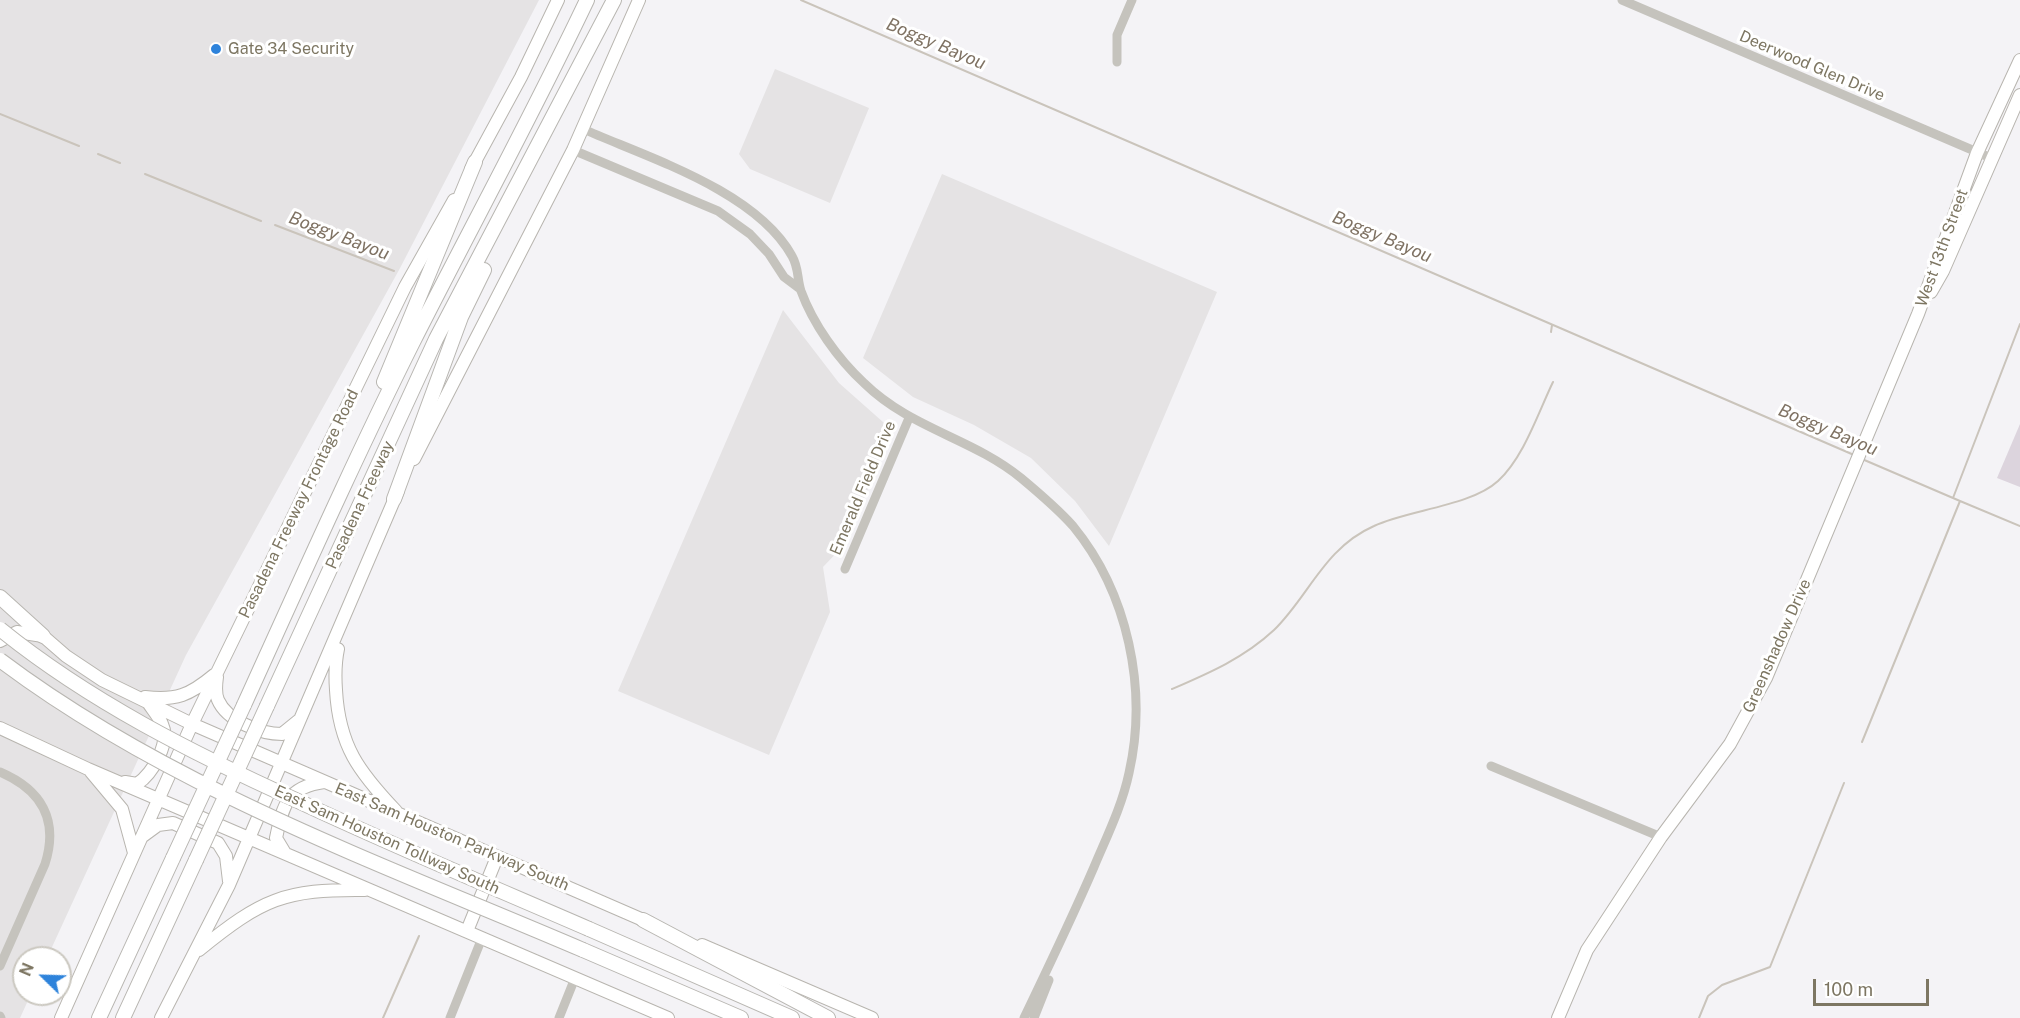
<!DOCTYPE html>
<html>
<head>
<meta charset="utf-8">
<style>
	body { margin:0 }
	#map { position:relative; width:2020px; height:1018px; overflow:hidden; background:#f4f3f6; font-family:"Public Sans",sans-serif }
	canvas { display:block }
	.north { position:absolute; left:12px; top:946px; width:60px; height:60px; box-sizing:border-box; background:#fff; border:2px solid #cbc8c0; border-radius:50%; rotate:293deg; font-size:16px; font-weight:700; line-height:24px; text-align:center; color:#7d7662 }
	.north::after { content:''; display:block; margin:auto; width:21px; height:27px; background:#2e83db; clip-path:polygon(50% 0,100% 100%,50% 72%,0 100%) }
	.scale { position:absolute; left:1813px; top:979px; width:116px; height:27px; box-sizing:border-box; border:3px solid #7d7662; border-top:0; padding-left:8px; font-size:18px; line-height:21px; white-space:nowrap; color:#7d7662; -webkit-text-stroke:4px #fff; paint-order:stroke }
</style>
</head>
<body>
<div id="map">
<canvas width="2020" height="1018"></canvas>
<div class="north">N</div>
<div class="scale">100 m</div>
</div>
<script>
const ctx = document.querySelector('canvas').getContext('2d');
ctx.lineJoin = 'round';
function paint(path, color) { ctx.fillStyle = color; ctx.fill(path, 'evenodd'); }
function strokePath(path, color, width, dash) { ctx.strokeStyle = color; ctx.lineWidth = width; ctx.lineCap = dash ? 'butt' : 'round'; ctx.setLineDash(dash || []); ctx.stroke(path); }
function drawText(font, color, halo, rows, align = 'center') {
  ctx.font = font + ' "Public Sans",sans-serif'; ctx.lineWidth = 6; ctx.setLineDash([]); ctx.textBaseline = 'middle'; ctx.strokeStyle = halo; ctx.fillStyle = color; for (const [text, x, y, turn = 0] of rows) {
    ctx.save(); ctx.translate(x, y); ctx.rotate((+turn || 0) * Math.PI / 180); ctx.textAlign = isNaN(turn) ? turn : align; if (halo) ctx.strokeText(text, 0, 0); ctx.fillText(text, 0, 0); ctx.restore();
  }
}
paint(new Path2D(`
	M0,0H539L399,270L186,655L47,958H24V994H31L20,1018H0Z
	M775,69L869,108L830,203L750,169L739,154Z
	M942,174L1217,292L1109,546L1075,501L1031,458L974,425L913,397L863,358Z
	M783,310L839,383L892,430L846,543L823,567L830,612L769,755L618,691Z`), '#e5e3e4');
paint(new Path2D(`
	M2020,424V487L1997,478Z`), '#dcd4dd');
strokePath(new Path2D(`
	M801,0L1854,455
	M0,114L79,146
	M98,154L120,163
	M145,174L261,221
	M275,225L394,271
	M1551,332L1552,325
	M1862,459L1953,498
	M1960,501L2020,526
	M1172,689C1209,673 1244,658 1274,630C1309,596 1324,548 1374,526C1408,510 1471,506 1498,481C1524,457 1538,413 1553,382
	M1862,742L1960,501L1953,498L2020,324
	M383,1018L419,936
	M1699,1018L1708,996L1722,985L1770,967L1844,783`), '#cac4bb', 2);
const major = new Path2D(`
	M471,169L521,77L558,0
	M1931,292L1943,271L2020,95
	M414,459L573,150L639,0
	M0,641L17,632L43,636L66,656L102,680L192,724L650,923
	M338,649C335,663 335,676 336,690C339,746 359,772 396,811
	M217,677C216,684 215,693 218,700C227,721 261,734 282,734L298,721
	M145,697C176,701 190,695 214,675
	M0,728L88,769L668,1018
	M91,772L122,809L134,853
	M125,782L137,784C152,774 171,743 162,724C159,717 153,710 149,704
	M143,836L158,825L173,823L218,843L226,856L229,881
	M285,853L276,838C283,804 288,787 324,782
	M467,931L497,857
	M702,945L872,1018
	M199,950C262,899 284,889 365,890
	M61,1018L192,724L405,287L454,200
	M161,1018L229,885L398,491
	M1558,1018L1587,950L1661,837L1730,744L1766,678L1918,314L1977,153L2020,60`);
const highway = new Path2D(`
	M384,382L475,162
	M394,499L461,317L484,270
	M0,597L43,636
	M244,705C299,584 353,462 412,344C470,229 532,116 587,0
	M267,706L436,339L614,0
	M643,920L828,1018
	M589,929L792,1018
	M583,950L741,1018
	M99,1018L173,858
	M123,1018L196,860`);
strokePath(major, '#b8b5af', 14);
strokePath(highway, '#b8b6b1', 16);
strokePath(new Path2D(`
	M1622,0L1991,158
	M1117,62V35L1132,0
	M583,129C649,158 756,191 792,256C799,268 797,279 801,291C813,324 838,359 864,383C911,429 972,438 1021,478C1039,493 1057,508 1073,526C1128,593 1148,689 1129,773C1122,806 1107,836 1094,867C1072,918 1048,968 1024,1018
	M573,150L718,211L750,234L769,254L784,277L800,289
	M845,569L909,418
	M1491,766L1661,837
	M0,772C42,790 59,820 45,864L0,966
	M0,1016L1,1018
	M450,1018L482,938
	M559,1018L575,978
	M1034,1018L1049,980`), '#c5c3bd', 9);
strokePath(major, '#fff', 12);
strokePath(highway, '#fff', 14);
const highwayBridge = new Path2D(`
	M0,629C89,701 194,754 298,801C394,846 492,887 589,929
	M0,660C171,789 387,866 583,950
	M173,858L244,705
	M196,860L267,706`);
strokePath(highwayBridge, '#b8b6b1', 16, []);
strokePath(highwayBridge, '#fff', 14);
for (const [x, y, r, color] of [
	[216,49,6,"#2e83db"]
]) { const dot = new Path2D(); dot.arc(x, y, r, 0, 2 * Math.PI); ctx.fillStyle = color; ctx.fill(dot); strokePath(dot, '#fff', 2); }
drawText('16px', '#7d7662', '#fff', [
	["Gate 34 Security",228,49]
], 'left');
drawText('16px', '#7d7662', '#fff', [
	["Deerwood Glen Drive",1812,66,23],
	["West 13th Street",1942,248,-70],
	["Emerald Field Drive",863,488,-67],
	["Pasadena Freeway Frontage Road",299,504,-64],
	["Pasadena Freeway",360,505,-65],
	["Greenshadow Drive",1777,646,-66],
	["East Sam Houston Parkway South",452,837,23],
	["East Sam Houston Tollway South",387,840,24]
]);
drawText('italic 18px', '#7f7263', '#fff', [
	["Boggy Bayou",936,44,23],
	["Boggy Bayou",339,236,21],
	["Boggy Bayou",1382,237,23],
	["Boggy Bayou",1828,430,23]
]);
</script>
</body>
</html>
